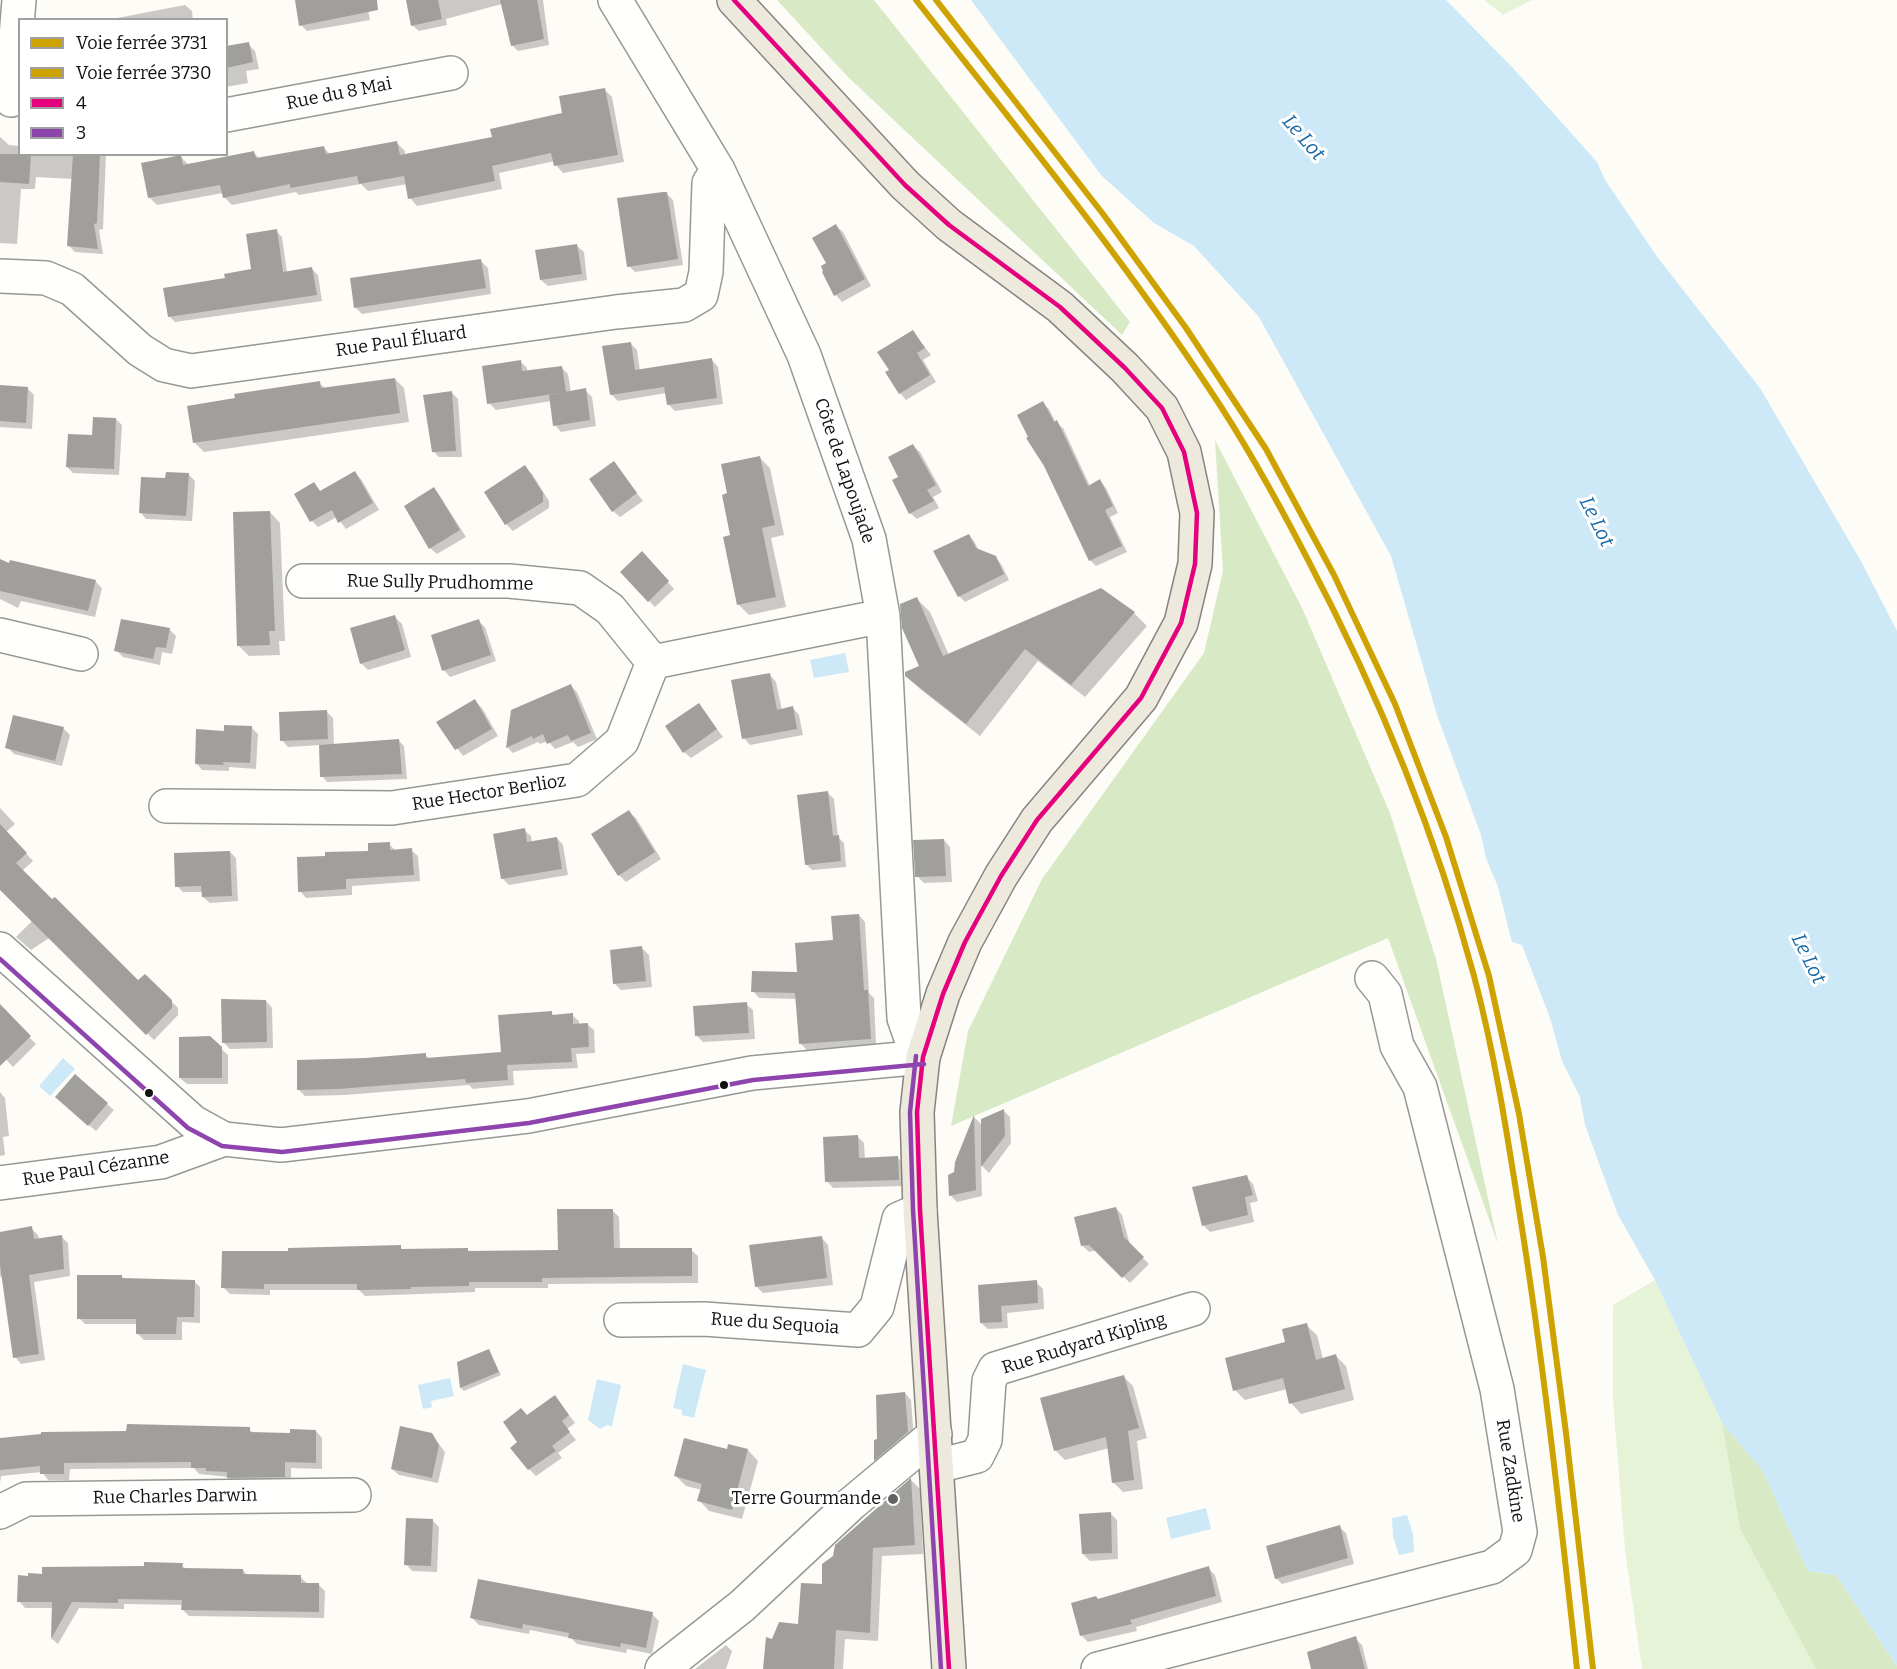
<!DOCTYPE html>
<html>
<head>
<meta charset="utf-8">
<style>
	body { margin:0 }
	#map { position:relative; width:1897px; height:1669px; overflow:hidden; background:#fdfcf7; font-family:Bitter,serif }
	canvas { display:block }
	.legend { position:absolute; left:18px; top:18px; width:210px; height:138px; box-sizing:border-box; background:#fff; border:2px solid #a0a0a0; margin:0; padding:8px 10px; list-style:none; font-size:18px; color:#111 }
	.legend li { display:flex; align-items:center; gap:12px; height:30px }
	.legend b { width:30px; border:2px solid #a0a0a0 }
</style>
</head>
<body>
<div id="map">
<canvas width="1897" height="1669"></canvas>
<ul class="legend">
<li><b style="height:8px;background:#cea301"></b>Voie ferrée 3731</li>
<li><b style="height:8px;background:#cea301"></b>Voie ferrée 3730</li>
<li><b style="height:8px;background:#e5007d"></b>4</li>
<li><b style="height:8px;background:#8e44ad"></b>3</li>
</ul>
</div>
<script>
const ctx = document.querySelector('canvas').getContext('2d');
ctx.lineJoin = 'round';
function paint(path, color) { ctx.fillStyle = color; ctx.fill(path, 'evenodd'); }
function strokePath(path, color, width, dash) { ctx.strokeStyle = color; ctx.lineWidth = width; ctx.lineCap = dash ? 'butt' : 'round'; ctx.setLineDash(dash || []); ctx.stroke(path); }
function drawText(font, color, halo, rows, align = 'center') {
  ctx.font = font + ' Bitter,serif'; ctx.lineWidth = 6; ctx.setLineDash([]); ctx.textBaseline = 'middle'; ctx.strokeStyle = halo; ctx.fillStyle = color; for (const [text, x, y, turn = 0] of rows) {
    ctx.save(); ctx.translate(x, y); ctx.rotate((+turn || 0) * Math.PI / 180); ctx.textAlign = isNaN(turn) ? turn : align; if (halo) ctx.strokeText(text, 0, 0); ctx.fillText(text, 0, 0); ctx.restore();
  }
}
paint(new Path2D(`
	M1484,0H1532L1503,15Z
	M1655,1280L1722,1423L1740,1529L1816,1669H1642L1625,1550L1613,1399V1305Z`), '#e7f3d7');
paint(new Path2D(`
	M777,0H874L1130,322L1122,335L847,76Z
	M1215,440L1303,610L1390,813L1436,959L1498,1244L1388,938L951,1126L968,1031L1042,879L1204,653L1223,571Z
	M1722,1423L1763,1471L1808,1571L1836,1575L1897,1666V1669H1816L1740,1529Z`), '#d8eac5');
paint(new Path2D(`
	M971,0H1446L1513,68L1597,162L1605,180L1658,258L1760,388L1862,563L1897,631V1666L1836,1575L1808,1571L1763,1471L1722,1423L1655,1280L1618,1215L1585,1125L1580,1097L1562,1061L1550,1018L1522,945L1512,942L1498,887L1486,858L1481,835L1437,715L1391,556L1259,317L1194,246L1154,223L1101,175Z
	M845,653L849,672L814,678L810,660Z
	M63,1058L75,1069L50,1096L39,1086Z
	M683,1364L706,1370L694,1418L682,1415V1410L673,1408Z
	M450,1378L454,1396L431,1401L432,1407L423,1409L418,1385Z
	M597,1379L621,1385L612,1426L607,1425L600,1429L588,1420Z
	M1206,1508L1211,1529L1171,1539L1166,1518Z
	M1407,1515L1413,1534L1414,1552L1399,1555L1393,1536L1392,1518Z`), '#cde8f7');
paint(new Path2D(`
	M296,0H366L370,20L307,31L301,25Z
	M407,0H543L549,45L518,51L512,45L502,4L446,19L447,25L419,31L412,25Z
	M185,5L192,11L193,20H117V18Z
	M248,44L255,51L259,69L246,71L248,83L226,87V48Z
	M604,89L612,97L624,162L563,173L556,165L555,161L499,173L502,189L417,206L410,198L407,184L368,191L361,184L299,195L296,192L232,205L224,197L223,193L157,205L149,197L181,157L188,164L254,153L260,159L324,148L331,155L397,143L405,151V156L493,138L564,114Z
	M0,137L9,145L20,146V154H106L103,229L99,230L103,254L75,252L69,246L73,179L36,177L35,189H21L17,244L0,243Z
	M667,194L673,200L683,265L635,272L629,266Z
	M836,226L843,232L871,286L842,302L836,295L828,263Z
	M276,231L282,237L287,272L312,269L318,275L322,301L175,322L169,316L226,279L253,270Z
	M577,246L584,252L587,280L548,286L541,280Z
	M481,261L488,268L491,294L362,314L355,307Z
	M913,332L931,355L923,360L936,382L906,400L900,393Z
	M630,343L637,350L640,371L712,360L718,367L723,404L675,411L668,404L667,393L618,401L611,394Z
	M520,361L527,368V372L562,368L568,374L571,392L585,390L592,397L596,426L561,432L555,425L551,401L496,410L489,403Z
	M395,379L404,388L409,422L204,452L195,443L319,383L326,389Z
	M0,386L28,389L34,395L32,429L0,427Z
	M452,393L458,399L462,457H439L433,451Z
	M1043,403L1049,409L1056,423L1063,428L1090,486L1100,481L1106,488L1118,513L1110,517L1127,552L1096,566L1090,560Z
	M116,419L122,425L119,475L73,473L67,467L94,437Z
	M913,446L920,452L942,492L933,497L939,508L917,519L910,513L900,477Z
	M760,458L770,468L784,535L771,538L786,607L749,615L738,604L728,494Z
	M614,463L643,501L620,517L613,511Z
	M525,467L532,474L549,501V508L513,531L506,524Z
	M354,473L361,479L379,510L346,529L337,517L318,527L312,521L314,484L321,492Z
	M188,474L195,481L192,521L146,519L140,512L166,480Z
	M434,489L440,496L466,537L437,554L430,548Z
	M270,512L280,523L285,641H279L280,655L249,656L238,645Z
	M968,535L974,541L979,551L995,557L1001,564L1009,580L965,602L959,596Z
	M649,560L674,589L655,607L649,601Z
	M0,561L10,565L95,581L102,588L95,617L21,601L18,608L0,599Z
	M917,599L930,612L949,655L1134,613L1147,626L1085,697L1038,661L980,736L920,689L906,676L921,667Z
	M395,617L402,624L411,657L368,670L361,663Z
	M478,621L485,627L496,661L450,677L444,670L433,636Z
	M169,629L176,636L172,654L162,652L160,665L123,657L116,650Z
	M770,675L776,682L782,710L793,708L799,715L803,735L750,745L744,738Z
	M571,686L577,692L597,739L578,747L573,742L555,749L548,741L540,744L538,742L513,753L507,747Z
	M475,701L482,708L498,736L463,756L438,723Z
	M699,705L723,737L691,758L684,752Z
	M326,711L333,718L334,746L398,740L404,746L407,779L327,782L322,776L321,745L288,747L282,740Z
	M251,727L258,734L256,769L229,767V771L202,770L196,763Z
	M63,728L70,735L62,766L14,754L7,747Z
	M828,793L834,799L838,837L844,843L846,867L812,870L806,864Z
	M0,808L15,824L6,832L33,861L22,871L52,902L76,920L31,950L16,937L32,921L0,888Z
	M629,812L636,818L661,859L626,882L619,875Z
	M524,830L531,836L532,843L557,838L563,845L568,875L509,885L502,878Z
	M944,840L950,847L952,882L924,883L917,876Z
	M389,844L396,851L411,850L418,856L420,881L352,886V895L306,898L300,891Z
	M230,852L236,858L238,901L210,903L203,897V892H183L177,886Z
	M859,915L865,922L869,993L874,998L876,1045L807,1050L800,1043L797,999L759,998L753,991L799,974L834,941Z
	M57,946L138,983L145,976L178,1008V1015L154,1040Z
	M642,948L649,955L652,987L621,990L615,984Z
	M266,1001L272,1008L273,1048L230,1049L223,1042Z
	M746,1004L753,1010L755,1039L703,1042L697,1036Z
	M0,1008L36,1044L13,1067L0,1053Z
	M551,1013L555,1016L572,1015L579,1021V1025L587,1024L594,1030L595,1053L576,1054L578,1068L513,1071L514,1085L473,1089L469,1085L345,1095L305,1096L298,1089L365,1059L425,1055L430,1059L502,1053Z
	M210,1038L228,1055V1084H187L180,1078Z
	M0,1092L5,1098L9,1136L3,1137L5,1155L0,1156Z
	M63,1103L107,1104L114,1110L96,1131Z
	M1004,1111L1010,1117L1011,1143L989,1173L981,1165L982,1196L957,1202L951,1196L950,1176L956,1173L974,1117L983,1126Z
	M857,1136L864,1143L865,1160L898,1158L904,1164L905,1186L833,1188L827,1181Z
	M1246,1177L1253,1184L1258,1201L1250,1203L1254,1222L1210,1232L1204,1226Z
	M1116,1208L1122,1215L1130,1245L1149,1264L1130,1283L1097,1250L1089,1252L1083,1246Z
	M613,1211L619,1217L620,1250H691L698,1256V1283L548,1284V1288H475V1292L365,1296L359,1290H270V1295L230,1294L223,1287L289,1253L400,1247L403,1250L467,1249L470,1252L560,1251Z
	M31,1228L38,1235L39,1240L62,1237L68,1243L70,1276L34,1282L45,1360L21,1364L15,1357L4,1279L0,1276V1237Z
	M822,1238L828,1245L833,1285L763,1293L757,1287Z
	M121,1276L125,1280L194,1281L200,1287V1323L182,1322V1340H144L138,1334V1324H85L79,1318Z
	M1036,1282L1043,1289L1044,1309L1007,1313L1008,1328L988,1329L981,1323L979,1286Z
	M1306,1325L1317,1335L1323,1359L1336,1356L1346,1366L1354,1400L1301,1414L1291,1403L1287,1389L1245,1400L1235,1390Z
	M489,1351L501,1375L464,1391L461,1388L459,1363Z
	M1123,1376L1133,1386L1147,1438L1137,1441L1143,1489L1123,1492L1114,1483L1109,1448L1065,1460L1055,1450Z
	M905,1393L911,1400L914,1439L882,1466L875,1460V1441L879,1440Z
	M555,1397L575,1423L567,1429L576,1440L558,1453L562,1458L536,1476L529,1469L520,1442L528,1417Z
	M249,1429L254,1434L291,1435L316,1431L322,1438V1469L291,1468V1483L235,1484L228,1477L199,1474L194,1468L70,1469L69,1480H48L42,1472L1,1476L0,1483V1439Z
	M432,1435L445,1452L438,1483L399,1475L392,1469Z
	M729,1445L748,1450L758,1461L742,1519L709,1511L699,1500L702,1490L686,1486L676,1476L728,1451Z
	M911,1480L920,1489L923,1554L882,1556L878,1641L845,1639L843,1669H765L773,1641L799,1625L823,1585L834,1556Z
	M1110,1513L1117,1520L1118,1559L1090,1561L1083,1554Z
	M432,1520L439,1527L437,1572L412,1571L406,1564Z
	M1339,1527L1346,1533L1354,1564L1282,1584L1276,1578Z
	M182,1565L187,1570H243L247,1575L300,1577L307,1583L319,1585L325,1591L324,1618L189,1616L183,1610V1605L124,1604V1609L79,1608L58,1644L52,1639L53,1608H25L19,1601L44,1576Z
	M1208,1568L1215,1575L1222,1602L1136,1627L1137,1631L1088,1642L1081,1635L1098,1600Z
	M652,1614L659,1621L652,1654L627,1649L626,1653L577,1644L571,1638L530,1630L529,1634L479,1625L472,1618Z
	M1355,1638L1362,1645L1368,1669H1313Z
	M726,1645L732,1651L726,1669H695Z`), '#0003');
paint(new Path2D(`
	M295,0H377L378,10L299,26Z
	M406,0H438L442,19L411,26Z
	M500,0H537L544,39L511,46Z
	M249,42L253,62L226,68V46Z
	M605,88L618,155L554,166L551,153L492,166L495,181L408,199L404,176L359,184L357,176L290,188V184L223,198L220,185L148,198L141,163L181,155L183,165L254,151L256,158L324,146L326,154L397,141L400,155L492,137L490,129L562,113L559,96Z
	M0,154H31L29,184L0,182Z
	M73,154H100L97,223L94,224L98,249L67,246Z
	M663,192H667L678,259L627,267L617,198Z
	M836,224L865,279L834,296L822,272L823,271L821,266L826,263L812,238Z
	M277,229L283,272L312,267L317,295L168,317L163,288L225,278L224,274L251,269L246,234Z
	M577,244L582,274L540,280L535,250Z
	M481,259L486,288L354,308L350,278Z
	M913,330L925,348L917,353L930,375L899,394L885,372L889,370L877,352Z
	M631,342L635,370L712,358L717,398L667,405L664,387L610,395L602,346Z
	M521,360L522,371L562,366L566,392L487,404L482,366Z
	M395,378L400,413L193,443L187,406L235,398L234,394L320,381L321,388Z
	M0,385L28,387L26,423L0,421Z
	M586,388L590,420L553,426L549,395Z
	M452,391L456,451L432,452L423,395Z
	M1043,401L1054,422L1057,420L1088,486L1100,479L1113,506L1105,510L1122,546L1089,561L1044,466L1026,438L1028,437L1017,415Z
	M93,417L116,418L114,469L66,467L68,434L92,435Z
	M913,444L936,485L927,490L934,501L909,514L892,480L898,477L888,457Z
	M760,456L775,525L762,528L776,597L737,605L723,537L730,535L722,495L727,493L721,464Z
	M614,461L637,493L612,512L589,479Z
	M525,465L543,493V502L505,525L484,492Z
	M355,471L373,503L338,523L332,510L310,522L294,494L314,482L320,491Z
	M166,472L189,473L186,516L139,513L141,477L165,478Z
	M434,487L460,530L429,549L404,506Z
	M270,511L275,631H269L270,645L237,646L233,512Z
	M969,534L976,548L996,556L1004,574L958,597L933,551Z
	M642,551L669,581L648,602L620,572Z
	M0,559L9,563L10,560L96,580L88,611L0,591Z
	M1101,588L1135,612L1071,685L1025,649L966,724L905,676V672L919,666L902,628L900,604L917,597L943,656Z
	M395,615L405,650L360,664L350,628Z
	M121,619L170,628L166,648L156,647L153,659L114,651Z
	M479,619L491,655L442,671L431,635Z
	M770,673L777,710L793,706L797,729L742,739L731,680Z
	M571,684L591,733L571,741L568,735L547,744L543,734L533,739L532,736L506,748L511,710Z
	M475,699L492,729L455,750L436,722Z
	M699,703L717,729L683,753L665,726Z
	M327,710L328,739L280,741L279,712Z
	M13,715L64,727L55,761L5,748Z
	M224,725L252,726L250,763L223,762L224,765L195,764L196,729L224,731Z
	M399,739L402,774L320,777L319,745Z
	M828,791L833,836L839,835L841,861L805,865L797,795Z
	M629,810L655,852L618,876L591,834Z
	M0,824L27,853L16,863L52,899L55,897L138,980L145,974L172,1000V1008L146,1035L0,890Z
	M525,828L527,842L557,837L562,869L501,879L493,834Z
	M944,839L946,876L915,877L913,840Z
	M390,842V850L412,848L414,875L346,879V889L298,892L297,857L325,856V852L368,851V843Z
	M230,851L232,896L202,897L201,886L175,887L174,853Z
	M859,914L864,990H868L871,1039L799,1044L795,993L751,992L752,971L797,972L795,943L833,940L831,916Z
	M642,946L646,981L613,984L610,950Z
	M221,999L266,1000L267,1042L222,1043Z
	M747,1002L749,1033L695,1036L693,1006Z
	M0,1004L31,1036L0,1066Z
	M552,1011V1015L573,1013V1024L588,1023L589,1047L571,1048L572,1062L507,1065L508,1080L466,1083L465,1079L338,1089L297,1090V1060L365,1058L426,1053V1058L501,1052L498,1015Z
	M210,1036L222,1047V1078H179V1037Z
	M75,1074L108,1103L88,1126L55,1097Z
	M1004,1109L1005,1136L981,1167V1119Z
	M974,1115L976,1190L949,1196L948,1175L954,1172L955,1162Z
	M858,1135L859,1158L898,1156L899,1180L825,1182L823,1137Z
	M1247,1175L1253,1195L1245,1197L1248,1215L1202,1226L1192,1187Z
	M1116,1207L1124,1237L1144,1257L1122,1278L1089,1245L1081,1246L1074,1217Z
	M557,1209H613L614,1248H692V1276L542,1278V1282H469V1286L411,1287V1289L357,1290V1284H264V1289L221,1288L222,1251H288V1248L401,1245V1249L468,1248V1251L558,1250Z
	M32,1226L34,1239L62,1235L64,1269L29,1275L39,1354L13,1358L0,1265V1232Z
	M822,1236L827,1278L755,1287L749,1245Z
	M77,1275H122V1278L195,1280L194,1317H177L176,1334H136V1319H77Z
	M1037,1280L1038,1303L1001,1306L1002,1322L980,1323L978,1285Z
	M1307,1323L1316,1360L1336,1354L1345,1389L1289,1404L1283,1378L1233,1391L1225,1358L1285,1342L1282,1329Z
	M489,1349L499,1372L460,1388L457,1362Z
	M1124,1375L1139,1428L1128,1431L1134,1480L1112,1483L1106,1437L1054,1451L1040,1398Z
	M905,1392L908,1432L874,1461V1440L877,1439L876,1395Z
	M555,1395L569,1415L562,1421L570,1432L552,1446L556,1451L528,1470L510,1448L517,1442L503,1422L521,1408L527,1415Z
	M127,1424L250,1427V1432L290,1433V1429L316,1430V1463L285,1462V1477L227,1478V1472L206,1471V1468H191V1462L64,1463V1474H40V1466L0,1470V1438L41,1434V1432L126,1431Z
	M400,1426L432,1433L439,1445L432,1478L391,1469Z
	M684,1438L727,1449L728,1444L748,1449L732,1510L697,1501L702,1484L674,1476Z
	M911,1478L915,1545L873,1548L870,1633L836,1630L834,1669H763L766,1637L772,1639L779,1622L798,1624L801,1583L822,1584V1564L833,1556L835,1545Z
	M1111,1512L1112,1553L1082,1554L1079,1514Z
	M406,1518L433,1519L431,1566L404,1565Z
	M1340,1525L1348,1558L1275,1579L1266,1546Z
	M144,1562L183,1563L182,1568L243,1569V1574L301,1575V1583H319V1612L181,1610L182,1600L118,1599V1603L72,1602L51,1639L52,1602H17L18,1575L28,1576V1573L42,1574V1567L144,1566Z
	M1209,1566L1216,1596L1130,1620L1132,1624L1080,1636L1071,1603L1096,1596L1098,1599Z
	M478,1579L653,1612L646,1648L621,1643L620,1647L568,1638L569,1633L523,1624L522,1629L470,1618Z
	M1356,1636L1365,1669H1311L1307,1652Z`), '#a19f9c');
const minor = new Path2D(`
	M615,0L718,170L804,355L869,539L883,616L904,1018L912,1041L923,1057
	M11,100L19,0
	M226,115L451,73
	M0,276L46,278L72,289L140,350L164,365L191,371L616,312L684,305L701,295L706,272L709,183L718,170
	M303,581H509L580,588L610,609L653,662
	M0,635L81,654
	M166,806L392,808L577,780L622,741L653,662L883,616
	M0,949L193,1122L224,1139L281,1145L528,1116L752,1073L923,1057
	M0,1183L161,1162L224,1139
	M621,1320L704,1319L858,1330L877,1307L899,1219L920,1210
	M937,1466L977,1456L985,1440L989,1381L995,1369L1193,1309
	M0,1512L26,1499L354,1495
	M662,1669L742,1606L851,1504L935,1434
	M1098,1669L1492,1567L1515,1550L1520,1532L1497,1389L1420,1087L1397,1046L1385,994L1372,978`);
const major = new Path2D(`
	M734,0L905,185L949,225L1060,307L1125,368L1162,408L1184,452L1197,513L1195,564L1181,623L1141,698L1037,820L1001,876L965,942L943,994L923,1057L917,1112L920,1210L949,1669`);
strokePath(minor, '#979795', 36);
strokePath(major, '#858482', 36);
strokePath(minor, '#fffffe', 33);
strokePath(major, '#ede9dc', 33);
strokePath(new Path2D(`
	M734,0L905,185L949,225L1060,307L1125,368L1162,408L1184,452L1197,513L1195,564L1181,623L1141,698L1037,820L1001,876L965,942L943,994L923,1057L917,1112L920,1210L949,1669`), '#e5007d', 4.5);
strokePath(new Path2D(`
	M0,959L188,1128L222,1146L282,1152L529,1123L753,1080L924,1064
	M916,1056L910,1112L913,1210L941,1669`), '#8e44ad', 4.5);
strokePath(new Path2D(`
	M916,0C1017,128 1120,254 1210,390C1246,444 1277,500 1307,558C1377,691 1435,831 1474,976C1494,1051 1506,1127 1518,1203C1543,1357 1560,1513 1577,1669`), '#cea301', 6);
strokePath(new Path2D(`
	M936,0L1103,214L1186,328L1266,449L1334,575L1395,704L1446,837L1489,976L1519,1114L1543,1257L1566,1433L1593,1669`), '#cea301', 6);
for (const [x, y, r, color] of [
	[724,1085,5,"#111"],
	[149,1093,5,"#111"],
	[893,1499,6,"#646362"]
]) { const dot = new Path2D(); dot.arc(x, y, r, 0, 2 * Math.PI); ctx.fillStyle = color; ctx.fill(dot); strokePath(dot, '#fff', 2); }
drawText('18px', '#111', '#fff', [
	["Rue du 8 Mai",339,94,-11],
	["Rue Paul Éluard",401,342,-8],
	["Côte de Lapoujade",844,471,71],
	["Rue Sully Prudhomme",440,583,1],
	["Rue Hector Berlioz",489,793,-9],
	["Rue Paul Cézanne",96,1169,-9],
	["Rue du Sequoia",775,1324,4],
	["Rue Rudyard Kipling",1084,1344,-17],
	["Rue Zadkine",1510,1471,81],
	["Rue Charles Darwin",175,1497,-1]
]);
drawText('18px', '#111', '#fff', [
	["Terre Gourmande",881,1499]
], 'right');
drawText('italic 20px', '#1768a6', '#fff', [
	["Le Lot",1303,138,49],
	["Le Lot",1596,522,64],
	["Le Lot",1808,959,64]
]);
</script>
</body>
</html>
